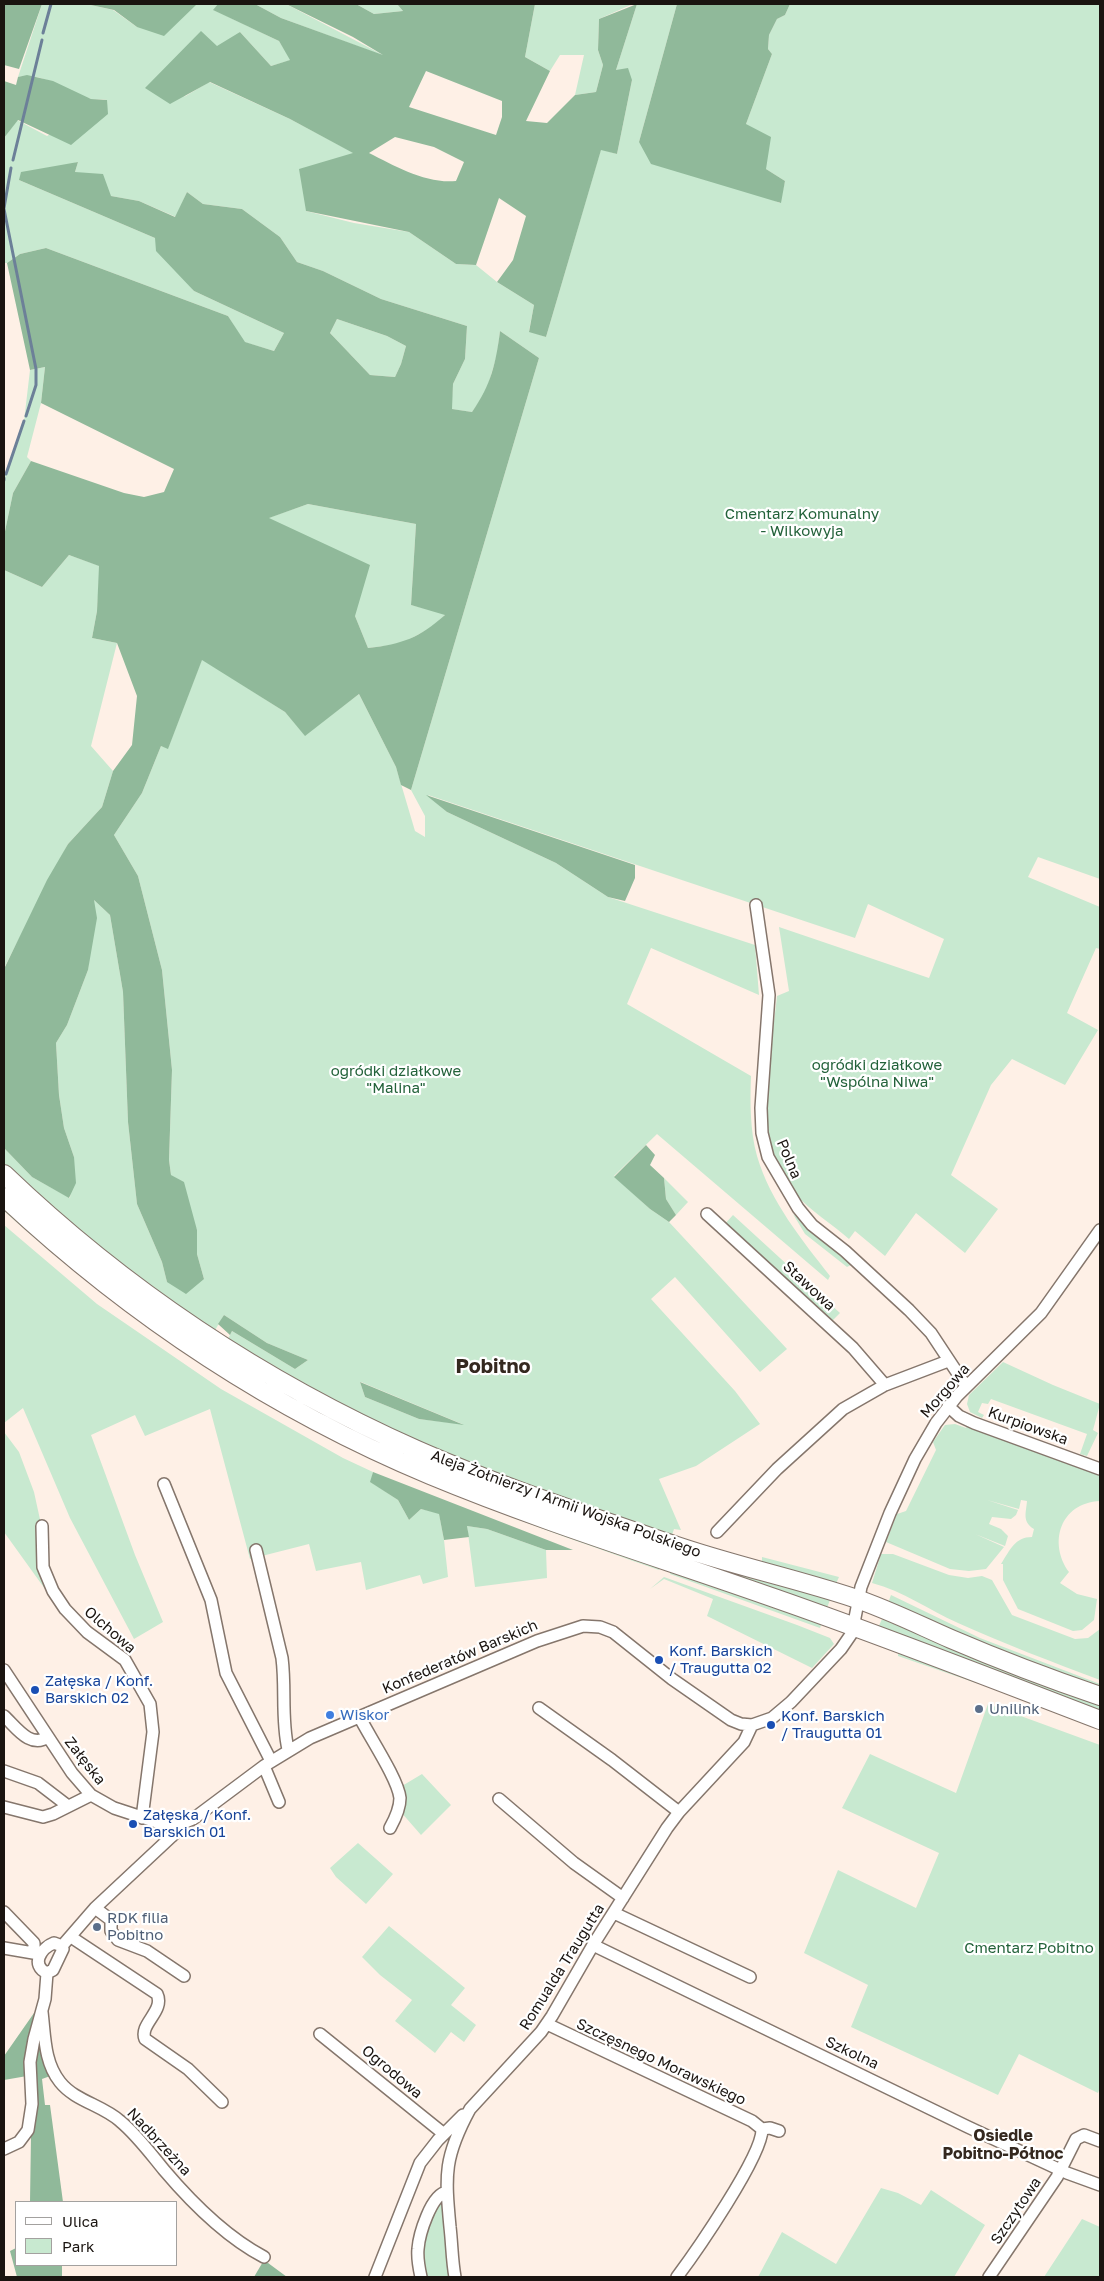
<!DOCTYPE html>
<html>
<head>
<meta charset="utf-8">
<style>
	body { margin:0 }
	#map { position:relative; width:1104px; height:2281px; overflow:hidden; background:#fef0e6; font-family:"Golos Text",sans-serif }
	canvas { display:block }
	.frame { position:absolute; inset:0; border:5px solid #1a1410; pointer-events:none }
	.legend { position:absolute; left:15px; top:2201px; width:162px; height:65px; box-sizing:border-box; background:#fff; border:1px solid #a3a19f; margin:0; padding:6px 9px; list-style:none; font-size:15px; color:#1a1410 }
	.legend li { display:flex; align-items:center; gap:10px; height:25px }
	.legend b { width:25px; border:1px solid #a3a19f }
</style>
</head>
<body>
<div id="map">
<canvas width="1104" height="2281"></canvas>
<div class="frame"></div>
<ul class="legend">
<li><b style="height:6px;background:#fff"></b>Ulica</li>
<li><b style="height:14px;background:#c8e9d0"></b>Park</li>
</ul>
</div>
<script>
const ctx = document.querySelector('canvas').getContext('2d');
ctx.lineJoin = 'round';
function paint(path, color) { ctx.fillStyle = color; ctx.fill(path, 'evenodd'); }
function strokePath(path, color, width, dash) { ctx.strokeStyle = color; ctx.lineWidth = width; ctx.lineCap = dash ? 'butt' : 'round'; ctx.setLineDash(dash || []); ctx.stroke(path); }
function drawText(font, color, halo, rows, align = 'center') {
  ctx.font = font + ' "Golos Text",sans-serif'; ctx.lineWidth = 4.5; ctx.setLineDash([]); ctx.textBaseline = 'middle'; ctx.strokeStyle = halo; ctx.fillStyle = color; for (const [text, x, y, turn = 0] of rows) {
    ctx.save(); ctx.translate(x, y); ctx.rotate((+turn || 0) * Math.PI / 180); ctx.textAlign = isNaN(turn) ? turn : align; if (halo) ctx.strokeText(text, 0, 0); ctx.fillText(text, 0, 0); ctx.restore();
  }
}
paint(new Path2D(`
	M42,4H86L113,10L137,27L195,4H218L214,10L279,41L291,60L271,66L240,32L184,97L209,82L290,119L354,153L306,211L354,223L409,232L456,264L476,265L497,282L534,305L529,331L546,337L601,149L617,154L632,80L616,70L637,4H677L639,142L780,203L785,181L766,169L746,124L772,54L768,49L769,35L777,19L785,15L790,4H1100V879L1038,857L1028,877L1100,907V949L1096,948L1067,1013L1098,1030L1065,1085L1012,1059L991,1085L951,1175L998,1209L965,1253L916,1213L885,1256L855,1231L849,1239C832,1224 811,1211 796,1195C750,1145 771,1057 777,996L789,991L779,927L929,978L944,939L868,904L855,938L428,795L447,812L556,863L608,897L755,945L759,995L651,948L627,1004L751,1076C750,1102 750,1131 757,1156C770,1201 802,1240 830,1276L828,1280L657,1134L614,1176L650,1209L669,1222L787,1349L760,1372L675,1277L651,1299L735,1391L760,1424L696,1466L659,1479L681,1530L674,1529L671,1538L480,1469L348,1410L227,1341L232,1331L295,1369L308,1360L267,1343L224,1315L214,1332C141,1280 68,1227 4,1165V1148L32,1177L70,1198L74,1157L64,1128L59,1095L56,1043L67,1025L88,970L93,899L110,915L123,992L128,1122L137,1204L162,1262L167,1282L204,1279L197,1254V1230L171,1175L169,1160L172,1070L162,970L138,876L114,835L142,793L161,746L168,748L202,659L285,712L305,735L359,694L396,767L415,831L425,837V816L411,790L539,358L500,331L497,355L486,392L472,412L451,409L453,384L465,359L467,326L381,299L323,271L297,262L280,237L242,209L203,204L187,192L176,217L139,201L111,196L75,172L78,162L19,180L155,238L194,291L284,333L274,351L244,342L228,316L46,248L20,254L7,263H4V138L17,120L47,136L107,100C102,99 96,100 91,99C66,92 46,72 18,77ZM360,1382H361L462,1424L419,1419L365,1397Z
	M255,4H286L387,57L281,18Z
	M356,4H397L403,11L374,14Z
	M535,4H633L599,19L598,50L603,65L596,92L575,95L584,55H560L550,71L525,57Z
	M337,319L387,336L406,346L401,364L395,377L370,375L330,333Z
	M45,367L41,403L27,457L31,461L13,493L4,536V476L24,421L30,370Z
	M308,504L416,524L411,605L446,614L432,627L401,644L368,648L355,616L268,518Z
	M69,555L100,566L97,611L92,638L117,643L91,746L113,771L102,807L68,844L4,968V570L42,587Z
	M664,1178L688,1202L676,1215L666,1199Z
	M4,1205L256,1393L661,1566L659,1570C577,1541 494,1513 414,1478C263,1412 126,1322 4,1211Z
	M793,1214L852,1263L851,1265L847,1267L805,1234Z
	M733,1215L840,1313L830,1323L723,1226Z
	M4,1225L97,1304L221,1389L343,1458L373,1472L371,1482L398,1500L409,1520L421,1509L439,1513L444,1540L448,1577L423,1584L420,1575L366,1590L361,1562L316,1571L309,1544L250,1559L210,1409L145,1436L135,1415L91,1435L135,1555L163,1622L134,1639L70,1518L23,1408L4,1423Z
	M1003,1362L1053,1385L1100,1404L1093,1430L1098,1433L1087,1456L1080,1454L1087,1434L991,1399L988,1404L982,1403L978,1412L984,1415L982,1418L970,1412L967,1404L969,1395Z
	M955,1424L966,1428L967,1425L1100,1474V1501C1060,1503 1048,1543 1069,1572L1060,1583L1077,1594L1097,1599L1094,1620L1082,1630L1073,1631L1018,1609L1003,1580V1564H1001C1010,1550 1015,1537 1032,1537L1034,1529C1022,1522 1026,1513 1027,1501L1021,1500L1019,1509L987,1500L1018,1510L1016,1515L1011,1519L992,1517L989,1524L1001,1529L1008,1536L1005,1546L975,1534L1004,1547L986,1569L969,1571L950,1569L886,1542L897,1514L906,1511L936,1450L933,1442L945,1425Z
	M4,1432L19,1452L34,1492L41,1524V1563L45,1589L4,1532Z
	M467,1526L487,1529L546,1550L547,1578L475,1587Z
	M678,1552L831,1597L827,1608L675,1559Z
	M881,1554H893L949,1575L968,1578L982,1576L992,1580L1012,1615L1075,1639L1088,1638L1100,1629V1680C1052,1662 1005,1644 958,1623C929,1610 903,1591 872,1583Z
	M762,1557L839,1577L835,1586L765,1566L762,1561Z
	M671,1570L822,1623L820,1628L670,1574Z
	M664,1577L797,1625L830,1638L834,1644L812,1668L707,1616L713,1599L664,1579L650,1589Z
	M891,1595L980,1638L1100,1684V1690L1013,1657L888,1603Z
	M882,1619L943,1645L1100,1703V1713L877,1630Z
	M898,1651L980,1683L979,1684L898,1656Z
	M988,1704L1100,1745V2088L1098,2093L1019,2054L998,2095L851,2027L868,1985L804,1953L838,1870L916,1908L939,1853L842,1808L870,1754L956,1793Z
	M422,1774L451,1805L421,1835L400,1811L402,1786Z
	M358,1843L393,1874L366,1904L336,1877L330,1868Z
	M389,1926L465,1988L451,2005L476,2025L464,2042L451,2032L435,2053L395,2021L412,2000L380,1975L362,1957Z
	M881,2188L898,2193L921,2205L931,2190L985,2225L954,2277H758L782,2232L836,2264Z
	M442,2195L453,2277H423L421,2240Z
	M1082,2219L1100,2227V2277H1044Z`), '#c8e9d0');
paint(new Path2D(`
	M4,4H42L19,69L4,65Z
	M86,4H197L164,36L137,27L114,10Z
	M218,4H255L281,18L383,55L353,37L286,4H356L374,14L403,11L397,4H535L525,57L550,71L526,121L547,123L575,95L596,92L603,65L598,50L599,19L637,4L616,70L628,68L632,80L617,154L601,150L546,337L529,332L534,305L497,282L513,260L526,216L499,198L476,265L456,264L409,232L306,211L299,169L353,153L290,119L210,82L170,104L145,88L201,31L217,46L240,32L271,66L290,60L279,41L213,10ZM426,71L502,101V117L496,135L409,107ZM395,137L434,147L464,162L456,181C426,184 395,166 369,153Z
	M677,4H790L785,15L777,19L769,35L768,49L772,54L746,124L771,137L766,169L785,181L781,203L651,164L639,142Z
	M27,75L53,81L91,99L107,100L108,114L71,145L18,120L4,138V81L16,85L18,77Z
	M78,162L75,172L103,174L111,196L139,201L175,217L187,192L203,204L242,209L280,237L297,262L323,271L381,299L467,326L465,359L453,384L452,409L472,412C491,385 496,363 500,331L539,358L411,790L401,785L396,767L359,694L305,736L285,712L202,660L168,749L161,746L142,793L114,835L138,876L162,970L172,1070L169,1160L171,1175L184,1182L197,1230V1254L204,1279L186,1294L167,1282L162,1262L137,1204L128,1122L123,992L110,915L94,900L97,918L88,970L67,1025L56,1043L59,1095L64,1128L74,1157L76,1183L69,1198L32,1177L4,1148V969L47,880L68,844L102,807L113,771L132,745L137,696L117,643L92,638L97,611L99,566L69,555L42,587L4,570V536L13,493L31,461L124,493L144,497L164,492L174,469L41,403L45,367L30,370L7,263L20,254L46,248L228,316L245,342L274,351L284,333L194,291L156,251L155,238L19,180L21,172ZM337,319L387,336L406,346L401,364L395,377L370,375L330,333ZM308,504L416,524L411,605L445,615C419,638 403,644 368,648L355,616L370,565L269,518Z
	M426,795L635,865V878L625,901L608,897L556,863L447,812Z
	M646,1145L655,1155L650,1165L664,1178L666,1199L676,1215L669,1222L650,1209L614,1177Z
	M224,1315L267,1343L308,1360L295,1369L232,1331L230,1335L218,1324Z
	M360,1382L464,1425L419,1419L365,1397Z
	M373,1472L573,1550H546L487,1529L467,1526L469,1537L444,1540L439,1514L421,1509L409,1520L398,1500L370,1482Z
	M39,2012L27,2076L4,2080V2056L34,2013Z
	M41,2020L53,2075L42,2079L45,2105H50L63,2202H30L32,2069Z
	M16,2248V2265H62V2277H17L10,2251Z
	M264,2260L287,2277H254Z`), '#90b99a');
strokePath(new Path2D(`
	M43,33L51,4
	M13,160L42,40
	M4,208L11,168
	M4,209L36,369V385L26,416
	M6,474L24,421
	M4,480V478`), '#6c8098', 3);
const minor = new Path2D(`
	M756,905L769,995L761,1108L762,1133L768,1157L798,1208L812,1225L845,1251L909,1310L931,1333L966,1386
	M707,1214L853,1348L885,1385
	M948,1406L959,1416L974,1423L1100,1469
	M164,1484L211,1600L226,1673L271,1761
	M42,1526L43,1567L53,1591L65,1609L87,1632L125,1660L150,1704L153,1732L142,1818
	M717,1532L777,1469L843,1409L885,1385L948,1361
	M256,1550L282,1658C286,1689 281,1719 288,1749
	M4,1670L72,1773L91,1795L114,1808L169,1826H176L193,1819L264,1766L310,1738L537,1641L583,1626L600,1627L613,1632L672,1679L731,1720L741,1724L752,1725L772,1718L791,1702L841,1649L852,1633L861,1587L890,1513L915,1459L936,1423L957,1396L1041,1313L1100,1230
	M539,1708L612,1760L679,1812
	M4,1716C16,1727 30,1749 48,1737
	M359,1716C369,1736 398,1779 400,1798C400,1808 395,1819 390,1828
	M264,1766L279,1802
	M4,1771L38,1783L68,1806
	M499,1799L574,1863L623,1898
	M4,1807L43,1817L53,1814L91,1795
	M95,1908L111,1920V1931L118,1940L147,1951L184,1976
	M4,1912L34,1943V1952
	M614,1913L750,1977
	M71,1937L157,1994C165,2011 139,2024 145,2039L188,2069L222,2102
	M54,1943L62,1946L63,1949L53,1970L47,1973C30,1965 41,1948 54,1943Z
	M593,1945L968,2127L1067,2173L1100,2185
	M62,1946L95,1908L171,1837L175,1833L176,1826
	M4,1948L39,1954
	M42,2012C45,2036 44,2062 60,2082C75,2101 102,2105 120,2121C137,2135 150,2153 164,2170C192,2203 226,2237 264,2257
	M547,2024L752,2121L762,2129C763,2155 695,2253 677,2277
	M320,2034L444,2134
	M762,2129L770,2128L779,2131
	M4,2149L19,2142L28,2130L32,2104L30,2062L34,2039L45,1999L47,1973
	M375,2277L420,2163L438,2140L463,2115
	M421,2277C419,2268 417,2259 418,2249C419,2235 431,2194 447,2192
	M455,2277C452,2261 452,2244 450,2227C445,2174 444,2157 470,2109L541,2032L552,2016L593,1945L667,1828L679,1812L744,1742L752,1725
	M989,2277L1057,2177L1076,2139L1084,2135L1100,2141`);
const primary = new Path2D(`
	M4,1174C124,1289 264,1382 417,1450C499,1486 586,1515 671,1544C731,1565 794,1578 854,1598C887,1609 919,1625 951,1639C1000,1660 1050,1679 1100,1696
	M4,1197C128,1313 272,1409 430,1475C543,1522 661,1558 777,1599C886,1637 993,1679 1100,1720`);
strokePath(minor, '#85766c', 14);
strokePath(primary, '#85766c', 20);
strokePath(minor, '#fff', 11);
strokePath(primary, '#fff', 18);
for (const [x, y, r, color] of [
	[659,1660,5,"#1a4fb4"],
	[35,1690,5,"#1a4fb4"],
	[979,1709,5,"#5c6f8a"],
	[330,1715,5,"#3f7fe0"],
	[771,1725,5,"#1a4fb4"],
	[133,1824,5,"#1a4fb4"],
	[97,1927,5,"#5c6f8a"]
]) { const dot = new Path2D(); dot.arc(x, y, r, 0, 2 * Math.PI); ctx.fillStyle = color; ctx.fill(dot); strokePath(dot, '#fff', 2); }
drawText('15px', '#23623a', '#fff', [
	["Cmentarz Komunalny",802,514],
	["- Wilkowyja",802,531],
	["ogródki działkowe",877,1065],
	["\"Wspólna Niwa\"",877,1082],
	["ogródki działkowe",396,1071],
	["\"Malina\"",396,1088],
	["Cmentarz Pobitno",1029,1948]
]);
drawText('15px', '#1a1410', '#fff', [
	["Polna",789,1159,67],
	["Stawowa",809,1286,43],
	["Morgowa",945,1391,-49],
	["Kurpiowska",1028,1426,20],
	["Aleja Żołnierzy I Armii Wojska Polskiego",566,1504,20],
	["Olchowa",110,1630,41],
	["Konfederatów Barskich",460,1657,-23],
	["Załęska",85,1761,52],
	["Romualda Traugutta",562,1967,-58],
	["Szkolna",852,2053,25],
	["Szczęsnego Morawskiego",661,2062,25],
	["Ogrodowa",392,2072,40],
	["Nadbrzeżna",159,2142,47],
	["Szczytowa",1016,2211,-56]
]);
drawText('15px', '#164399', '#fff', [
	["Konf. Barskich",669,1651],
	["/ Traugutta 02",669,1668],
	["Załęska / Konf.",45,1681],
	["Barskich 02",45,1698],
	["Konf. Barskich",781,1716],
	["/ Traugutta 01",781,1733],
	["Załęska / Konf.",143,1815],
	["Barskich 01",143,1832]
], 'left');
drawText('15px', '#4e5e75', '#fff', [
	["Unilink",989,1709],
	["RDK filia",107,1918],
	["Pobitno",107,1935]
], 'left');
drawText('15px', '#366cbe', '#fff', [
	["Wiskor",340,1715]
], 'left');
drawText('bold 16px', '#34281f', '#fff', [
	["Osiedle",1003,2136],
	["Pobitno-Północ",1003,2154]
]);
drawText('bold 20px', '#34281f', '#fff', [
	["Pobitno",493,1367]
]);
</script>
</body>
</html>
